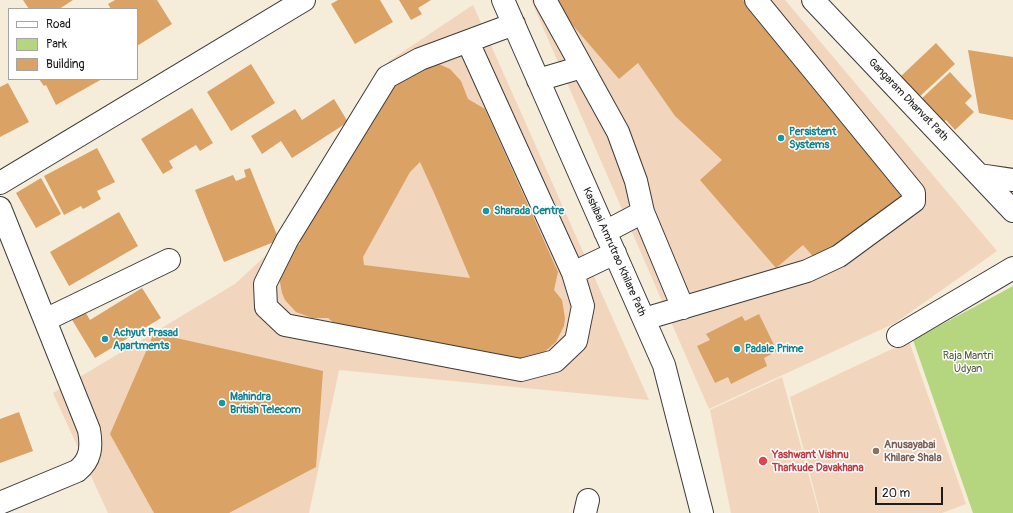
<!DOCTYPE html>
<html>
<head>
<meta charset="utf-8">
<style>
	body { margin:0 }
	#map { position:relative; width:1013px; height:513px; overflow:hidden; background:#f5ecd9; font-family:Pangolin,sans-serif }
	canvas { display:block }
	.legend { position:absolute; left:8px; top:8px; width:130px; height:72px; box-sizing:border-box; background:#fff; border:1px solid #a4a4a4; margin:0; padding:5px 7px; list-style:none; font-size:12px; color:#1c1c1c }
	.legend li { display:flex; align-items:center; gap:8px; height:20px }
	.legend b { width:20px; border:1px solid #a4a4a4 }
	.scale { position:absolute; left:875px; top:487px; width:68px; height:18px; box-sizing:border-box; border:2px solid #1c1c1c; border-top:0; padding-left:5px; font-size:12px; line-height:14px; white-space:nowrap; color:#1c1c1c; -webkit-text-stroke:3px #fff; paint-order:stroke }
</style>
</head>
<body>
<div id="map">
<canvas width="1013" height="513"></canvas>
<ul class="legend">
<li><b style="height:5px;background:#fff"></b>Road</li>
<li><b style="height:11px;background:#b5d67e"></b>Park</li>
<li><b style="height:11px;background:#daa265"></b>Building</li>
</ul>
<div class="scale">20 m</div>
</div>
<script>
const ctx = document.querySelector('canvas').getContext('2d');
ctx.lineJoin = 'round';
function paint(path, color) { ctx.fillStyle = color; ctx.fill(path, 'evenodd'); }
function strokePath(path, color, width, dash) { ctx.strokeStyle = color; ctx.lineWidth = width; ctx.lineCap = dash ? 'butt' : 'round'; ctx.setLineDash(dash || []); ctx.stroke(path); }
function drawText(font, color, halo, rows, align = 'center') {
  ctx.font = font + ' Pangolin,sans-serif'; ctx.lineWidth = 3; ctx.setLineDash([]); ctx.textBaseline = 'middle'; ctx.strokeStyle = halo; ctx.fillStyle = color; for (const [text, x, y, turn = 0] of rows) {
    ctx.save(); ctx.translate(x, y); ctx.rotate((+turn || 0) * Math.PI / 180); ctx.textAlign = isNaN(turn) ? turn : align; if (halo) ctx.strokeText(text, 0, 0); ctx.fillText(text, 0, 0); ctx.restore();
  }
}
paint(new Path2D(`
	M531,0H785L997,251L895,323L709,409Z
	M473,5L649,400L339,370L309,513H108L53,393L235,284L277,245L389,61Z
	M909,341L966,504L942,513H820L790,397Z
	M782,377L819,513H731L710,410Z`), '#f1d5bd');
paint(new Path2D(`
	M1013,286V513H973L913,340Z`), '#b5d67e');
paint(new Path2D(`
	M23,0H73L59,9H29Z
	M115,0H157L172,24L137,46V9H111L108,4Z
	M338,0H380L393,22L355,44L331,4Z
	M399,0H431L418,8L422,14L411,20Z
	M551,0H743L910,192L817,261L803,245L776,268L700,180L722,160L675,116L638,63L619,79Z
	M936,43L955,64L918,98L899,78Z
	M968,50L1013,57V120L979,113Z
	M434,62L450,69L461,81L468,99L485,109L558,272L554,290L562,300L565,318L564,326L556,342L543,353L527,359H519L345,332L328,318H312L296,312L285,300L282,293L279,277L293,248L300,244L299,227L392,83ZM420,162L435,195L470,278L364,265L363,257L410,172Z
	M251,64L275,103L231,131L207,92Z
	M950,72L972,96L965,103L974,112L955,130L946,120L942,124L920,100Z
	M39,79H102L56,105L46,85L44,86Z
	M8,83L29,122L0,137V87Z
	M334,99L348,122L292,158L281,141L262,154L251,136L295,109L302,120Z
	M192,108L213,143L200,151L196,145L169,161L173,168L163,174L141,139Z
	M97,148L115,182L97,191L101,199L83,209L81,206L64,215L44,176Z
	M250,168L279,240L224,262L195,190L233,175L236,181L246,177L244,170Z
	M41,178L61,214L36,228L16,193Z
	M119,212L138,246L69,286L50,252Z
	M142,288L161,318L95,358L71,318L84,310L90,320Z
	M759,314L777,351L764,358L767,366L731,384L728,377L715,383L697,346L710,340L706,334L742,316L745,321Z
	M154,333L323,371L316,467L229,513H154L110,434Z
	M19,412L33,451L0,463V419Z`), '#daa265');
const minor = new Path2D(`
	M503,0L664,365L702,513
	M545,0L618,132L636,181L643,212L683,308
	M813,0L1013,211
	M468,42L573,273L583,306L576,341L555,361L521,370L285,325L266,307L265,284L287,240L387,77L420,59L514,24
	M538,80L582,67
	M979,175L1013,180
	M0,183L304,0
	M0,208L89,430C92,447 91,460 77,471L0,503
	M605,232L643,212
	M573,273L615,253
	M644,319L807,271L839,256L914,201V193L756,0
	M45,320L169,260
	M898,336L1013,268
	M585,513L588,500`);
strokePath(minor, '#3d3b38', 24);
strokePath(minor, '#fff', 22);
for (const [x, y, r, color] of [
	[781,138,4,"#0f9aa8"],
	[486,211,4,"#0f9aa8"],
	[105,339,4,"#0f9aa8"],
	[737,349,4,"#0f9aa8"],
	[222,403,4,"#0f9aa8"],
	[876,451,4,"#8d6e63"],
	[763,461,5,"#e0444e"]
]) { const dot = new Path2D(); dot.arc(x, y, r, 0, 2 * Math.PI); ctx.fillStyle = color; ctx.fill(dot); strokePath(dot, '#fff', 1.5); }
drawText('11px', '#1c1c1c', '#fff', [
	["Gangaram Dhanvat Path",908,100,46],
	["Kashibai Amrutrao Khilare Path",614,252,66]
]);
drawText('bold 11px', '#0d838f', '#fff', [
	["Persistent",789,132],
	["Systems",789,145],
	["Sharada Centre",494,211],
	["Achyut Prasad",113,333],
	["Apartments",113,346],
	["Padale Prime",745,349],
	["Mahindra",230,397],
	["British Telecom",230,410]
], 'left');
drawText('11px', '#525d3e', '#fff', [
	["Raja Mantri",968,356],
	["Udyan",968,369]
]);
drawText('bold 11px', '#785e54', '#fff', [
	["Anusayabai",884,445],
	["Khilare Shala",884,458]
], 'left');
drawText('bold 11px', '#be3a42', '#fff', [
	["Yashwant Vishnu",772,455],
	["Tharkude Davakhana",772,468]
], 'left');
</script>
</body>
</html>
